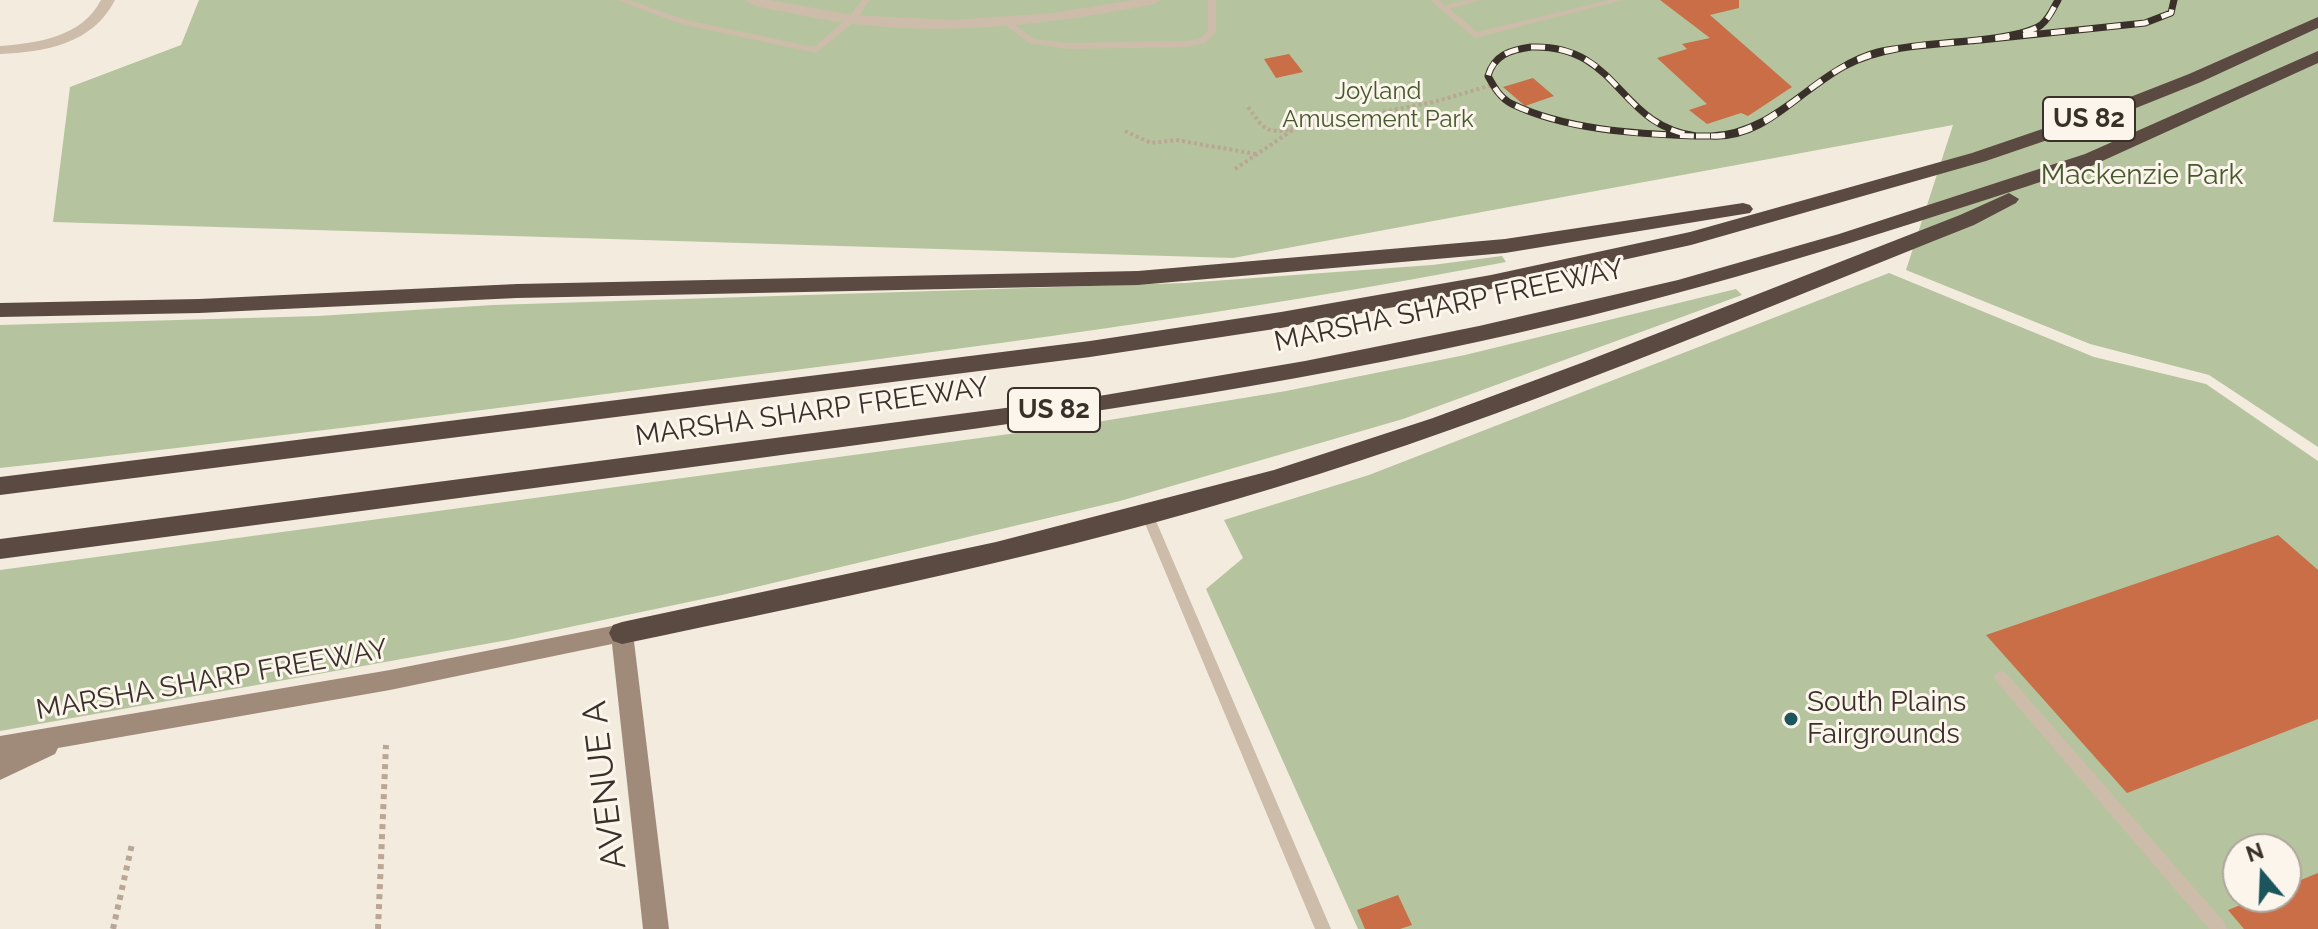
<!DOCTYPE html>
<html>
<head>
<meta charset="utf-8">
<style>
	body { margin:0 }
	#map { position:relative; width:2318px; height:929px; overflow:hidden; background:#f4ebdf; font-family:Raleway,sans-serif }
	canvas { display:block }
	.north { position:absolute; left:2222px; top:833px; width:80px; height:80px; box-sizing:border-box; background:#fbf5ec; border:2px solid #aea69e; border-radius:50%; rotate:341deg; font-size:22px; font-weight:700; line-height:32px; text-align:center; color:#3a302a }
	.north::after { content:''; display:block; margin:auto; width:28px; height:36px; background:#1d555d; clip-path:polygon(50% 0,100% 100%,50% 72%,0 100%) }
</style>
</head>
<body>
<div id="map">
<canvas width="2318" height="929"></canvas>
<div class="north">N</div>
</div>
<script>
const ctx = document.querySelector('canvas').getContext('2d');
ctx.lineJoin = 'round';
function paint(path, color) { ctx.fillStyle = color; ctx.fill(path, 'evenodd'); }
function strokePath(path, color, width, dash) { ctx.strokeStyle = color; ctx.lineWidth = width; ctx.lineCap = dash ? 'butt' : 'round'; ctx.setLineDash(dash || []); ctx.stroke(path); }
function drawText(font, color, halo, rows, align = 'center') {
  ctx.font = font + ' Raleway,sans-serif'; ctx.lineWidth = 6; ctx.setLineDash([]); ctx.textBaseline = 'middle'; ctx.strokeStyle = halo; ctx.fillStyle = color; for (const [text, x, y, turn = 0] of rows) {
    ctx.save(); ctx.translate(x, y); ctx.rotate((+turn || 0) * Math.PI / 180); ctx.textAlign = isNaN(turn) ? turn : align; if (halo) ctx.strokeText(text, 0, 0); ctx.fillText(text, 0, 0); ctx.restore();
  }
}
paint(new Path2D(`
	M199,0H2318V447L2209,375L2090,344L1906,270L1953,125L1233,258L53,222L70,87L181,45Z
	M1502,256L1506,262C1236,314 963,349 690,383C460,413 230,443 0,468V325L318,316L493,305L1185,283L1432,265Z
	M1889,273L2094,357L2206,384L2318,461V929H1358L1206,589L1243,558L1224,520L1369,475ZM2238,849H2286V897H2238Z
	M1736,289L1742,295L1403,419L1120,501L722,595L508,640L0,731V570L1091,423L1286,391L1465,355Z`), '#b5c49e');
paint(new Path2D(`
	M1660,0H1739V8L1710,15L1792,87L1748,116L1741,113L1707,124L1689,110L1707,104L1657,58L1687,49L1682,44L1710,38Z
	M1289,54L1303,72L1276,78L1264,59Z
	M1533,78L1554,96L1525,106L1503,87Z
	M2278,535L2318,570V719L2127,793L1986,635Z
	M2318,873V929H2244L2228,910L2260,897H2286V886Z
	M1398,895L1412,925L1400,929H1365L1357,910Z`), '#c96e47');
strokePath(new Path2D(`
	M1248,107C1264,129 1265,134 1293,129
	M1125,131L1151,143L1176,140L1256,154
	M1235,169L1294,129L1434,102L1492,85`), '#b9a694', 4, [3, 3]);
strokePath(new Path2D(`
	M113,929L132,844
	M378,929L386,745`), '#b9a694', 6, [5, 5]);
paint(new Path2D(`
	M617,0H629L686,20L814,47L849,17L862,0H870L855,21L816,53L681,24Z
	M1208,0H1216V32L1205,43L1185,47L1069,49L1029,43L1003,23L1010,21L1034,39L1069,43L1185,41L1199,39L1208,31Z
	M1430,0H1439L1445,5L1466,0H1481L1450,9L1477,32L1609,0H1623L1475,38Z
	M1147,509L1151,511L1153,514L1331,929H1315L1141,514L1143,511Z
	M2001,671L2006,673L2225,923L2227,929H2209L1996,681L1994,677L1996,673Z`), '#cdbcaa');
paint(new Path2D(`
	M101,0H115C93,44 45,52 0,54V46C38,43 82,37 101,0Z
	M745,0H770L852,15L953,20L1053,13L1133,0H1161L1154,4C1035,28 911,41 791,13C777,10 756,9 745,0Z`), '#cdbcaa');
paint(new Path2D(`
	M622,624L630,626L633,633L669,929H643L612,644L390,690L58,748L55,754L0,780V736L390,670Z`), '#a08b7b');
paint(new Path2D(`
	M2318,17V28L2201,82L2106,120L1986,161L1691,245L1491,289L1281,328L1090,357L0,495V477L1090,341L1281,312L1491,275L1690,232L1972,153L2092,112L2189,74Z
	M2318,51V63L2078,172L2067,173C1872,238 1677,299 1477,342C1235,395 990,427 745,460C497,493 248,526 0,559V539L1105,395L1305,361L1479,326L1678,280L1839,234L2085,154Z
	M2009,193L2019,199L2016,203L1974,225C1742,317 1512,416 1274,488C1060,554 840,598 622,644L613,641L609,633L613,625L622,622L996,542L1274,470L1433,418L1584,362L1960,215Z
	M1743,203L1750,205L1753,209L1750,213L1505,253L1138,285L517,298L199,313L0,317V303L199,299L517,284L1138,271L1505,239Z`), '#5b4a41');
const rail = new Path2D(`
	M1531,47C1620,44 1616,125 1696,136C1637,134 1566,130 1512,104C1500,98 1494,87 1488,76C1494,55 1510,50 1531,47Z
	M1696,136H1711
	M1696,136H1711
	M1711,136C1765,139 1799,90 1843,67C1883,45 1936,44 1981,40C2035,34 2090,29 2145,23L2171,13L2174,0
	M1711,136C1778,134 1816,68 1878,52C1916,42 2015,43 2041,25C2049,19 2053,9 2058,0`);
strokePath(rail, '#3a302a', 7);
strokePath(rail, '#fbf5ec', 5, [14]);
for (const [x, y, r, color] of [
	[1791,719,8,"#1d555d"]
]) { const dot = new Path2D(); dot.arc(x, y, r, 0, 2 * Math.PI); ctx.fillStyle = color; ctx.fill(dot); strokePath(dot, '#fbf5ec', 3); }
drawText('24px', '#46592d', '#fbf5ec', [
	["Joyland",1378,92],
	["Amusement Park",1378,120]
]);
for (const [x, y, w] of [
	[2089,119,92],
	[1054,410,92]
]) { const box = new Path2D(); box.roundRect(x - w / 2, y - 22, w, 44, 6); ctx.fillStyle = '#fbf5ec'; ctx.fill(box); strokePath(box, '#3a302a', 2); }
drawText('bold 26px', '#3a302a', null, [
	["US 82",2089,119],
	["US 82",1054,410]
]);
drawText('28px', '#46592d', '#fbf5ec', [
	["Mackenzie Park",2142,176]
]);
drawText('28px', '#3a302a', '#fbf5ec', [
	["MARSHA SHARP FREEWAY",1449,306,-12],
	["MARSHA SHARP FREEWAY",812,412,-8],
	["MARSHA SHARP FREEWAY",212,680,-10]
]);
drawText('28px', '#3a302a', '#fbf5ec', [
	["South Plains",1807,703],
	["Fairgrounds",1807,735]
], 'left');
drawText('34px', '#3a302a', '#fbf5ec', [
	["AVENUE A",605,785,-97]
]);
</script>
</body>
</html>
